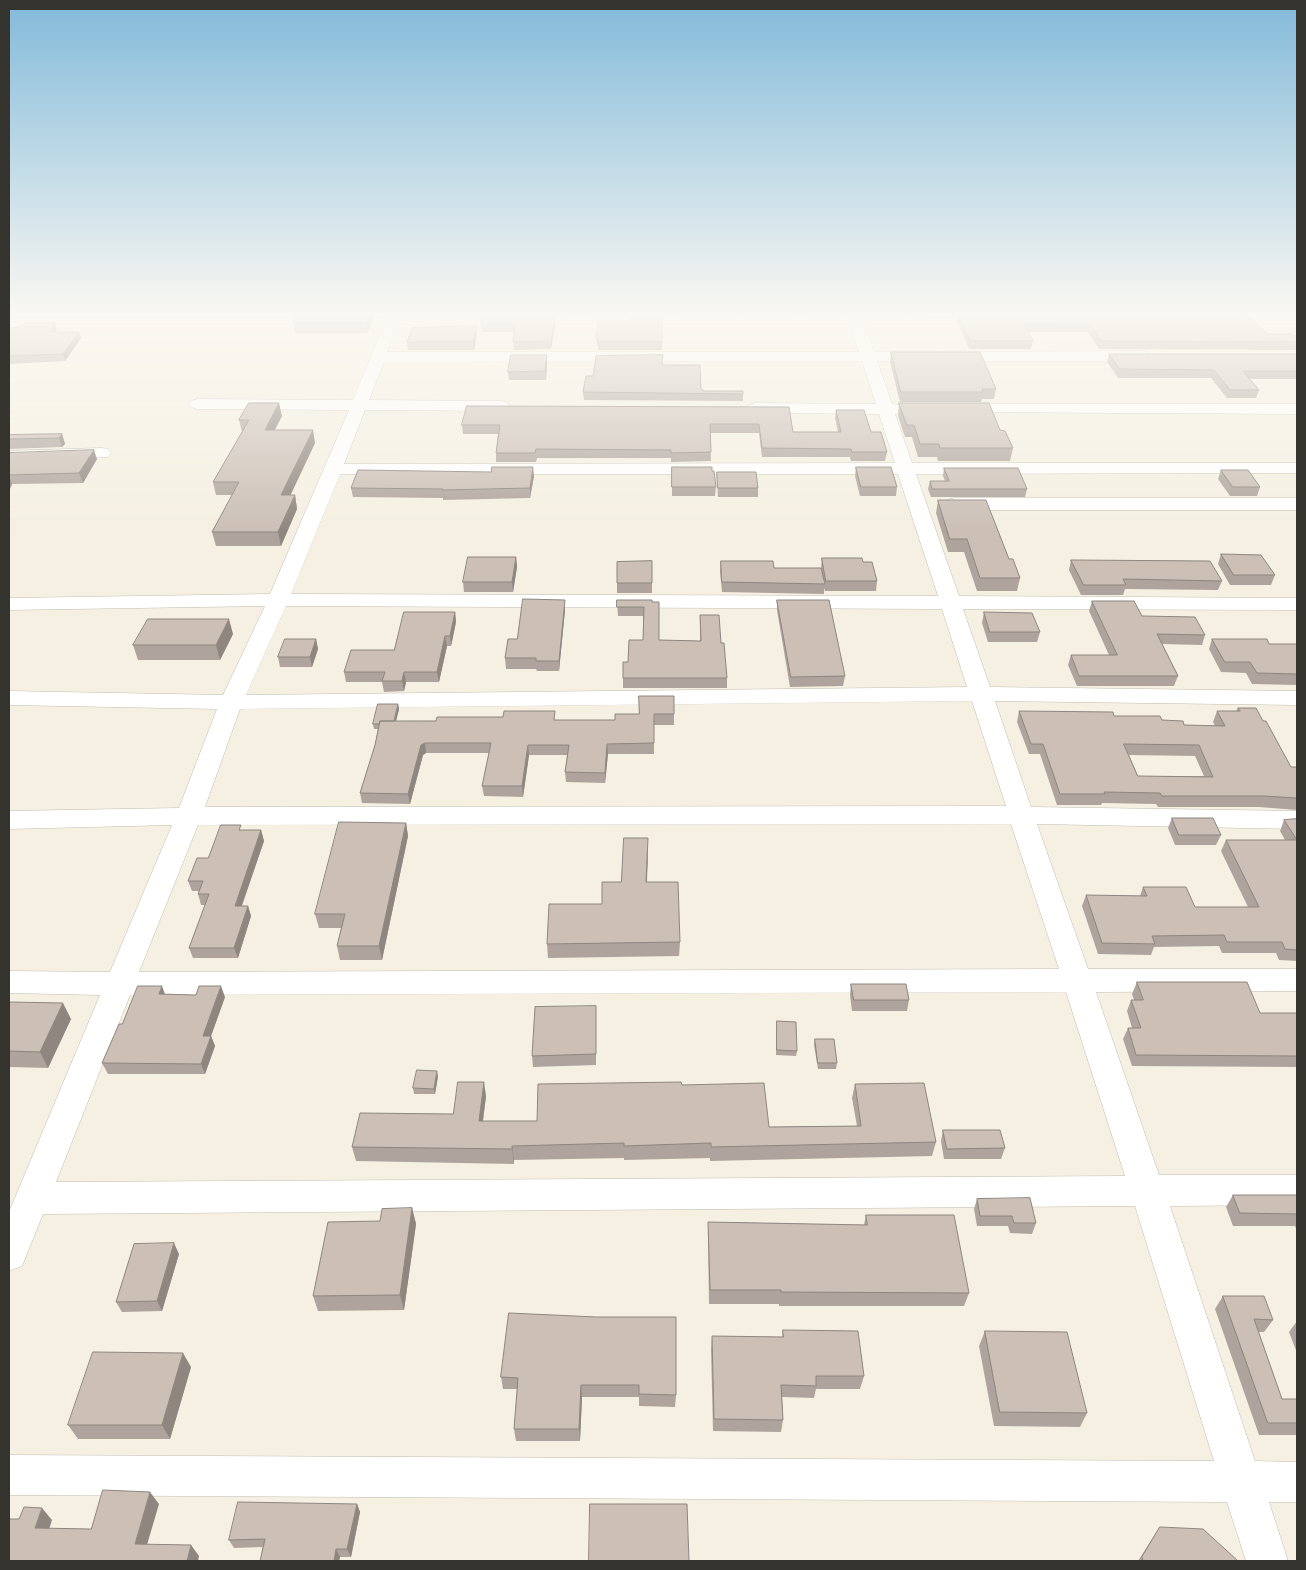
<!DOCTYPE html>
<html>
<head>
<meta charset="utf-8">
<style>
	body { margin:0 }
	#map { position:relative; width:1306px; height:1570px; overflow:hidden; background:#f5f0e2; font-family:Lato,sans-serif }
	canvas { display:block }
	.frame { position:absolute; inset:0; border:10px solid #35332e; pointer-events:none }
</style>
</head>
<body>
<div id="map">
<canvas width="1306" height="1570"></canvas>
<div class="frame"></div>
</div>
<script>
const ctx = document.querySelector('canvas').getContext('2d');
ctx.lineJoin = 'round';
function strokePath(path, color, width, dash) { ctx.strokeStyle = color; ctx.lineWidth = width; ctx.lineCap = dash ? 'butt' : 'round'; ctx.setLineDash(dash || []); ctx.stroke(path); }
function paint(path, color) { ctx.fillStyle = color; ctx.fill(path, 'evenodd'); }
const minor = new Path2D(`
	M389,312H999L997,316L992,317L862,318L874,352L1143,351L1148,353L1151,356L1148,359L1143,361H877L892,404L906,406L908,409L906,412L895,414L912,463H1297V473L916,474L959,596L1297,598V610L963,609L990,687L1297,691V705L995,701L1031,807L1297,811V829L1037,824L1088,969H1297V991L1096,992L1159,1175H1297V1205L1170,1206L1255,1461L1297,1462V1502H1269L1288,1561H1246L1227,1502L9,1495V1455L1214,1461L1135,1206L43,1214L22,1266L9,1271V1212L100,995L9,993V971L110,972L172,825L9,829V811L179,808L217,709L9,705V691L223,695L265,606L9,610V598L270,594L349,410L197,409L191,407L189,404L191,401L197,399L353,400ZM848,318L859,352H387L400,319ZM862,361L876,404L755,403L749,405L747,408L749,411L755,413L879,414L895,463L344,464L365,410L502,411L508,409L510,406L508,403L502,401L369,400L384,362ZM340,474H898L938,596L291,594ZM286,606L942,609L967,687L246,695ZM972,701L1006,806L205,807L240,709ZM1011,824L1059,969L139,972L198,825ZM1066,992L1125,1176L56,1182L130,995Z
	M1196,312H1297V318H1202L1197,317Z
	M957,404H1297V414L951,412L949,409L951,406Z
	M102,448L108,449L111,453L108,457L9,461V451Z
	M955,498H1297V510H955L948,508L946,504L948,500Z`);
strokePath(minor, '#c1bcaf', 1);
paint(minor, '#fff');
paint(new Path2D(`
	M377,312L367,333H295L293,322Z
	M556,313V321L551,349L514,350L513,342L514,332H482L481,324Z
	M662,313V350H598V345H597L596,338L630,321Z
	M958,313L1241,319L1267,334L1297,338V350L1099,349L1088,332H1028L1033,341L1031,349H969L957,321Z
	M55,323L57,329L56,332H79L81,338L65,361L9,364V328L19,327Z
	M477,334L474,350H408L407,342Z
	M891,352L996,389L994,399H982L981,402H900L890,362Z
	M1109,354H1297V379H1250L1259,390L1256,398H1227L1211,378H1118L1107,362Z
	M547,355V363L546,380H509L508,372Z
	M663,365L704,391L743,394V401L584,400L583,392L593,376Z
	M899,403L1000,430L1013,448L1010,461H938L937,457H918L912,437H905L898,416Z
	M789,407L793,432H838L835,418L836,410L871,432L887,452L885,461H851L850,457H762L759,433H710L711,461L671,462V458H537L536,462H496V453L498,434H463L462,425Z
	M282,416L275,430L315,443L290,495H295L297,509L281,546H216L212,532L232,495H216L213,482L242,432L239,420Z
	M62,434L65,444L62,447L9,449V435Z
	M9,453L97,459L83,483L12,484L9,491Z
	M672,467L712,471L716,487L715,496H672Z
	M856,467L897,487L896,496H860L855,476Z
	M944,468L1027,489L1025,497H931L928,489L930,481H945L943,476Z
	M1221,470L1260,487L1257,496H1230L1218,479Z
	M717,472L758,488V497H718L717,481Z
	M534,476L530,498L443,500V498L353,497L351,488Z
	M938,500L1009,559L1020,578L1017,591H977L964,552H948L936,513Z
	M1221,554L1275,575L1271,585H1230L1218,564Z
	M516,557L517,567L513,592H464L463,582Z
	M822,558L863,562L877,581L876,591H825L824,588V594L722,592L720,571L721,561L774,568H821Z
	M1071,560L1222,581L1218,590L1125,589L1123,595H1081L1069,570Z
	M652,561V593H617V562Z
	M617,600H652L659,640L700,641V615L721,643L727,678V688H623V678L628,662L643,640V616H618Z
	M777,600L845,676L843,686L790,687L777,610Z
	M1092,601L1205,635L1202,645L1162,644L1178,676L1174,686H1077L1068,665L1071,655H1109L1089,611Z
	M565,610L559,671H537L536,669H506L505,658L517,639Z
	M455,612L456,622L451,646H447L439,682H406L404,691L384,692L382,682H346L344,672L394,650Z
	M984,612L1040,632L1037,642H988L982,623Z
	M233,634L220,660H138L133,645Z
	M316,639L318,649L312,667H280L278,657Z
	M1212,639L1269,644H1297V685L1252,684L1246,673L1221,672L1209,649Z
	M674,696V725H654V754H608L605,783L566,782L565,772L567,755H529L523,797L484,796L482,786L489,753H426L423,755L410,804L362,803L360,793L375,745L378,729H374L373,724L398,704L399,709L396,721L615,720L639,714Z
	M1238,708L1263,721L1291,767H1297V810L1259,807H1158L1156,804L1102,803L1101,805H1057L1040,754H1029L1017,722L1019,711L1114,716L1162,720L1184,725L1215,726L1213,722L1217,711H1236ZM1129,755L1195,756L1204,776H1138Z
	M1172,818L1221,835L1216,845H1175L1168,828Z
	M1297,819V961L1279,960L1276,953H1222L1219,946L1154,947L1151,955L1098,954L1082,906L1086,895L1140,896L1143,887L1195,907H1248L1221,851L1226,840H1285L1280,831L1284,820Z
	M406,823L408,836L382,960H340L337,946L341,928H319L315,914Z
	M242,830H261L264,841L242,906H248L251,916L238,958H193L189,948L205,905H201L198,894L199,891H192L188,881L208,858Z
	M648,852L647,882L680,942L679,956L548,958L547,944L602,904Z
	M1137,982L1260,1013H1297V1067L1132,1066L1123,1039L1128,1028H1132L1127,1011L1131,1000H1134L1132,994Z
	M851,984L909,1000L907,1011H852L850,995Z
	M165,994L225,997L211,1036L215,1046L205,1074H108L102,1063L122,1024Z
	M9,1002L71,1019L48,1068L9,1067Z
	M596,1006V1065L533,1067L532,1056Z
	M777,1021L797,1051L796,1056L776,1055Z
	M815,1039L837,1063L836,1069H818L814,1045Z
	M438,1076L435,1094H414L413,1088Z
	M855,1084L936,1142L932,1156L710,1161V1158L624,1160V1158L514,1160V1164L356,1161L352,1147L453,1114L486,1096L483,1121H537L682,1085L769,1127L857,1126L852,1098Z
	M943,1130L1005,1148L1001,1159H944L941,1141Z
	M1233,1195H1297V1231L1295,1226H1233L1226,1207Z
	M977,1199L1036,1223L1032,1234L1010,1233L1008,1226H977L974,1209Z
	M412,1208L416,1224L404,1310L318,1311L313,1296L380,1221Z
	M866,1215L969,1293L964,1306H779V1304H709L708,1236V1222L864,1225Z
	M179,1254L162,1311L122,1312L116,1302Z
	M1223,1296L1273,1320L1264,1332H1258L1282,1399H1297V1435H1259L1215,1309Z
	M509,1313L676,1395L675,1407L639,1406V1397H582L580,1441H516L514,1429L517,1389H503L501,1377Z
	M1297,1321V1353L1289,1332Z
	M783,1330L864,1376L860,1389H816L814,1398L782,1397L783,1420L781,1432L713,1431L711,1349L712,1336L782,1337Z
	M985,1331L1087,1413L1080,1427L994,1426L979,1346Z
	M191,1367L170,1439H78L68,1425Z
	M357,1504L360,1512L351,1557H340L339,1561H260L263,1547L234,1548L229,1540Z
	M1160,1527L1237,1561H1138L1152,1539Z`), '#afa49d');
paint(new Path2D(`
	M370,312H377L367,333L366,322Z
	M556,313V321L551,349V341Z
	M55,323L57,329L51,339L49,332Z
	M477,326V334L474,350L473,342Z
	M79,332L81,338L65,361L63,354Z
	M547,355V363L546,380L545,371Z
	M279,403L282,416L268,442L265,430Z
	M313,430L315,443L284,509L281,495Z
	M62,434L65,444L62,447L59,438Z
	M94,450L97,459L83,483L79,473Z
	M533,467L534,476L530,498V488Z
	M9,475L12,484L9,491Z
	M295,495L297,509L281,546L278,532Z
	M516,557L517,567L513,592L512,582Z
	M565,600V610L559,671V661Z
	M455,612L456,622L451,646L450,636Z
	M229,619L233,634L220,660L216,645Z
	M445,636L447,646L439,682L437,672Z
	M316,639L318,649L312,667L310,657Z
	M404,672L406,682L404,691L402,681Z
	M398,704L399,709L394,729V724Z
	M425,743L426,753L423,755L410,804L408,794L421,745Z
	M607,744L608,754L605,783V773Z
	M528,745L529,755L523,797L522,786Z
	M406,823L408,836L382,960L379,946Z
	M261,830L264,841L238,916L235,906Z
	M648,838V852L646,896V882Z
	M248,906L251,916L238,958L234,948Z
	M162,986L166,997L159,994Z
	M221,986L225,997L211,1036L215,1046L205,1074L201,1064L203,1036Z
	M63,1003L71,1019L48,1068L40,1052Z
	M437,1071L438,1076L435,1094L434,1089Z
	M484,1082L486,1096L481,1135L479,1121Z
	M512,1146L514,1160V1164L512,1149Z
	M412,1208L416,1224L404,1310L400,1295Z
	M174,1243L179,1254L162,1311L157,1301Z
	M183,1353L191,1367L170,1439L162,1425Z
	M581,1385L582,1397L580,1441L579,1429Z
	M150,1492L159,1504L144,1555L135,1544Z
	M357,1504L360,1512L351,1557L347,1549Z
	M42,1508L52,1520L46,1539L35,1528Z
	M191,1545L199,1556L198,1561H187Z
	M336,1549L340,1557L339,1561H334Z`), '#8e867f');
const building = new Path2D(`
	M298,312H370L366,322H293Z
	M1236,312L1241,319H1252L1267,334H1293L1297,338V342L1101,341L1090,325L1024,324L1033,341H970L958,313Z
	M484,313H556L551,341L513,342L515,324H481Z
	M631,313H662V342H598V338H596L598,321H630Z
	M23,323H55L49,332H79L63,354L9,356V328L19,327Z
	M477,326L473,342H407L412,328Z
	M891,352H980L996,389H982L983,392H901Z
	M1109,354H1297V371H1243L1259,390H1230L1214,370L1120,369Z
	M511,355H547L545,371L508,372Z
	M663,355L662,365H700L701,389L704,391H743V394L583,392L586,376H593L596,356Z
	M249,403H279L265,430H313L281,495H295L278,532H212L239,482H213L249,420H239Z
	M899,403H989L1000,430L1005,431L1013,448H940L939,444H920L914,425H907Z
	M467,406L789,407L793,432H841L836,410H864L871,432H881L887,452H852L851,449L762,448L759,424H710L711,452L671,453V450L536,449L535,453H496L500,425H462Z
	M62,434L59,438L9,439V435Z
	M94,450L79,473L9,475V453Z
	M492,467H533L530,488L442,490L443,489L351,488L358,470L491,472Z
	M672,467H712V471H714L716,487H672Z
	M856,467H891L897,487H861Z
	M944,468H1018L1027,489H932L930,481H949Z
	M1221,470H1248L1260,487H1233Z
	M717,472H756L758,488H718Z
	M938,500H986L1009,559H1013L1020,578H980L967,539H950Z
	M1221,554L1261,555L1275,575H1234Z
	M468,557H516L512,582H463Z
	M822,558H862L863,562H872L877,581H826Z
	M1071,560L1210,561L1222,581L1123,579L1126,585H1084Z
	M652,561V583H617V562Z
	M721,561H773L774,568H821L825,584L722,582Z
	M523,599L565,600L559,661H536V658H505L508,639H517Z
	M617,600H652V602H659V640L701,641L700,615H719L721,643H724L727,678H623V662H628L629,640H643L644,607H617Z
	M777,600H829L845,676L791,677Z
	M1092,601H1134L1142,616L1195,617L1205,635L1157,634L1178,676H1079L1071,655H1117Z
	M404,612H455L450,636H445L437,672H404L402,681H382L385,672H344L351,650H394Z
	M984,612L1032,613L1040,632H990Z
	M148,619H229L216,645H133Z
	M285,639H316L310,657H278Z
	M1212,639H1267L1269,644H1297V674L1257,673L1250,662H1225Z
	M639,696H674V714H654V743L607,744L605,773L565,772L569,745H528L522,786H482L491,743H425L421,745L408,794L360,793L375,745L380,721H436L437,717H503L504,711H555L554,720H615V714H639Z
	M378,704H398L394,721H380L379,724H373Z
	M1238,708H1256L1263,721H1266L1291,767H1297V798L1263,796H1162L1160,793L1104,792L1105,794H1060L1043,744H1031L1019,711L1113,712L1114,716H1160L1162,720L1183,721L1184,725L1225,726L1217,711H1240ZM1124,744L1199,745L1213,777L1138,776Z
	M1172,818H1213L1221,835H1179Z
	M1297,819V950L1285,949L1282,942H1227L1224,935L1152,936L1155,944L1102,943L1086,895L1147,896L1143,887H1186L1195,907H1259L1226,840H1297L1284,820Z
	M339,822L406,823L379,946H337L345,914H315Z
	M221,825H241L239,830H261L235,906H248L234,948H189L209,894H198L203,881H188L197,858H208Z
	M624,838H648L646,882H678L680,942L547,944L549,904H602V882H621Z
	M1137,982H1247L1260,1013H1297V1056L1136,1055L1128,1028H1141L1131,1000H1143Z
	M851,984H906L909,1000H854Z
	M138,986H162L159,994L196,995L199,986H221L203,1036H211L201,1064L102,1063L119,1024H122Z
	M9,1002L63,1003L40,1052L9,1051Z
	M596,1006V1054L532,1056L535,1007Z
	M777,1021L796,1022L797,1051L777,1050Z
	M815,1039H834L837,1063H818Z
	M417,1070L437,1071L434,1089L413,1088Z
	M458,1082H484L479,1121H537L538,1084L681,1082L682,1085L764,1083L769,1127L861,1126L855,1084L924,1083L936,1142L711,1147V1143L624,1146V1143L512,1146V1149L352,1147L360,1113L453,1114Z
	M943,1130H1000L1005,1148L947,1149Z
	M1233,1195H1297V1214L1240,1213Z
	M1030,1198L1036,1223H1014L1012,1216H980L977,1199Z
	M412,1208L400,1295L313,1296L328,1222L380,1221L382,1209Z
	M866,1215H954L969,1293L781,1292V1290H710L708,1222L867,1225Z
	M174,1243L157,1301L116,1302L134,1244Z
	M1223,1296H1264L1273,1320L1254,1319L1282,1399H1297V1423H1268Z
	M509,1313L596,1317H676V1395L639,1394V1385H581L579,1429H514L518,1378L501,1377Z
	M783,1330L858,1331L864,1376H816V1386L781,1385L783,1420L714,1419L712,1336L783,1337Z
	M985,1331L1067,1332L1087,1413L1000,1412Z
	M93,1352L183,1353L162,1425H68Z
	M103,1490L150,1492L135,1544L191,1545L187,1561H9V1519H19L24,1507L42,1508L35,1528L91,1529Z
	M238,1502L357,1504L347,1549H336L334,1561H260L265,1539L229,1540Z
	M590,1504H687L689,1561H589Z
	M1160,1527L1203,1529L1237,1560V1561H1143L1142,1557Z`);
paint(building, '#cbbfb6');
strokePath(building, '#8e867f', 1);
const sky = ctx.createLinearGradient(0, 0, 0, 532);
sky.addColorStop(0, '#82bada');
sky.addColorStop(0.59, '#faf8f2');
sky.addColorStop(1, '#faf8f200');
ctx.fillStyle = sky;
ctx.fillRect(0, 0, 1306, 532);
</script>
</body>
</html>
